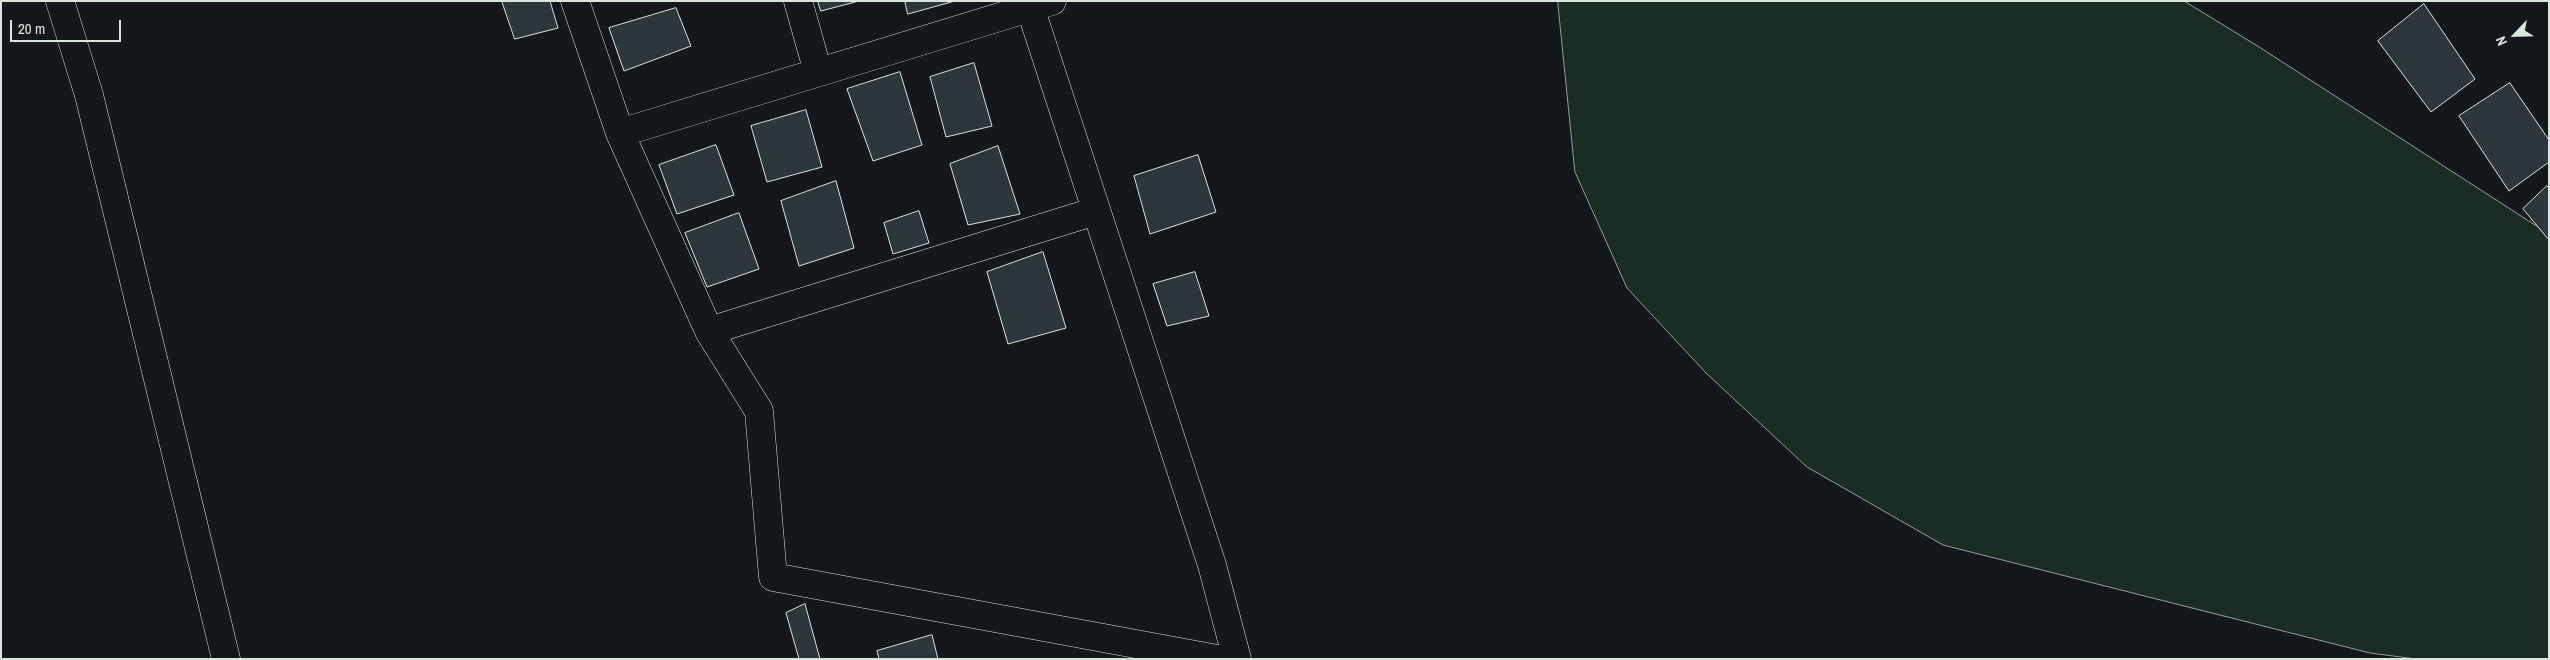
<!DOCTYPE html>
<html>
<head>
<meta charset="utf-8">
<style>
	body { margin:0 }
	#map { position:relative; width:2550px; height:660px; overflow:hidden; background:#14181c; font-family:"Archivo Narrow",sans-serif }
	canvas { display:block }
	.frame { position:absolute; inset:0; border:2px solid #d8e6dc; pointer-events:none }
	.north { position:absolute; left:2490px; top:10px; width:50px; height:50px; -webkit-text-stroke:4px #14181c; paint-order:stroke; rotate:246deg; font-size:14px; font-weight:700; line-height:20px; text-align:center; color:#d8e6dc }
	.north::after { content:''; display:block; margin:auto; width:18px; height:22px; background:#d8e6dc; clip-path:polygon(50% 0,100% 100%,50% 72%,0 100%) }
	.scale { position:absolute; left:10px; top:20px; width:111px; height:22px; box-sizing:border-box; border:2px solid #d8e6dc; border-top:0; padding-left:6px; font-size:15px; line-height:18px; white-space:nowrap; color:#d8e6dc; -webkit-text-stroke:4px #14181c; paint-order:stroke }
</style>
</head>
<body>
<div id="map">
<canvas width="2550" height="660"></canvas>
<div class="frame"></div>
<div class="north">N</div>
<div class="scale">20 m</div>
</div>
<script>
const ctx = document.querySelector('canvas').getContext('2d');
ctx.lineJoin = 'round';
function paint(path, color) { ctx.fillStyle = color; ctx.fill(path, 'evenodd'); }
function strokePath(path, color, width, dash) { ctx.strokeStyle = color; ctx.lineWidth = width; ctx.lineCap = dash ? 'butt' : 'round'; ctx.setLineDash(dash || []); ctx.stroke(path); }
const green = new Path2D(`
	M1558,1H2184L2256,45L2549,234V659H2416L2370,653L1943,545L1807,467L1706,373L1627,288L1575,172Z`);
paint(green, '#1a2d24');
strokePath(green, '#939e99', 1);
const building = new Path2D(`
	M502,1H550L558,28L515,39Z
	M818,1H859L821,11Z
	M905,1H955L908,14Z
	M2424,4L2475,79L2431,112L2378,41Z
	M676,8L691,46L624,71L609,28Z
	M974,63L992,126L946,137L930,77Z
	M900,72L922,145L873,161L847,89Z
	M2510,83L2549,140V162L2509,191L2459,116Z
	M806,110L822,167L767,182L751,126Z
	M716,145L734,195L677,214L659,165Z
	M998,146L1020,214L968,225L950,164Z
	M1198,155L1216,212L1150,234L1134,176Z
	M836,181L854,248L799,266L781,201Z
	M2547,186L2549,188V240L2523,209Z
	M919,211L929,243L893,254L884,223Z
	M739,213L759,269L707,287L685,233Z
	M1043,252L1066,328L1008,344L987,272Z
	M1195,272L1209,316L1167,326L1153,284Z
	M805,604L820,659H799L786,613Z
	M932,635L938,659H879L877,651Z`);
paint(building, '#2c363c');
strokePath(building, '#d8e6dc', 1);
const minor = new Path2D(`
	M60,1L89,95L226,659
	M575,1L620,133L709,331L759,411L773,577L1217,659
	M798,1L818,72
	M1028,1L1212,565L1237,659
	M620,133L1052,1
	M709,331L1096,211`);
strokePath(minor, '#d8e6dc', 29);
strokePath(minor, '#14181c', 28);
</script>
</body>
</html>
